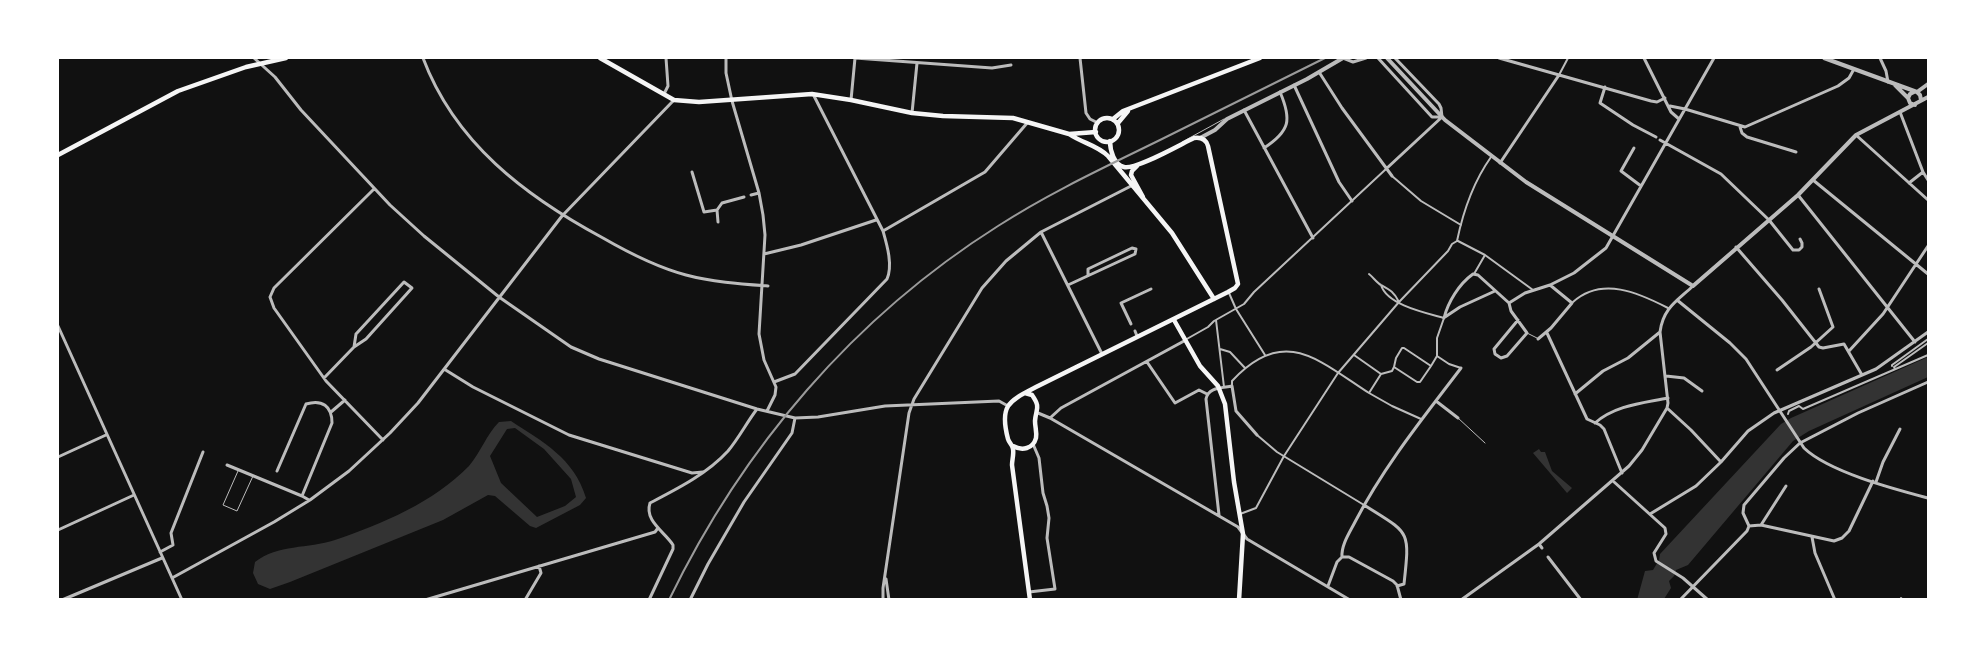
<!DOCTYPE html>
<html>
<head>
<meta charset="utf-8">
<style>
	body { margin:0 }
	#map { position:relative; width:1986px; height:657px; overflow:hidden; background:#111; font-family:"Open Sans",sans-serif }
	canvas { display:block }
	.frame { position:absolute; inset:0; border:59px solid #fff; pointer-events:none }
</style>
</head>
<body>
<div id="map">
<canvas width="1986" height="657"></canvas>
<div class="frame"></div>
</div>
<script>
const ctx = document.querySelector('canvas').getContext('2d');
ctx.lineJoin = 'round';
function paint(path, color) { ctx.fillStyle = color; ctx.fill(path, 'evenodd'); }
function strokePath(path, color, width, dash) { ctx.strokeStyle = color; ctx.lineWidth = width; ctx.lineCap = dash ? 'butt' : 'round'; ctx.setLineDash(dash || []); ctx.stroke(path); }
paint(new Path2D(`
	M1928,357V377L1809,431L1793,441L1688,565L1676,570L1674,576L1669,581L1671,588L1664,599L1637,600L1645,571L1653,570L1659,560L1660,554L1781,424L1791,418Z
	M511,421C543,442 574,458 586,498L580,505L536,528L530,526L495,496L488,495L443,520L290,582L270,589L258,584L253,573L255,562C278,544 308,549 335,540C382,524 434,502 469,466C481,452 486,435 499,422ZM515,428L544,449L571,479L576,497L565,506L537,517L501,483L490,456L507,429Z
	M1539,449L1541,452H1545L1552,471L1572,488L1567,493L1533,453Z`), '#333');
strokePath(new Path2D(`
	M1182,142L1224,119
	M1527,333L1537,338
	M1458,418L1485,443
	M238,471L223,505L237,511L253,476`), '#bcbcbc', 1);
strokePath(new Path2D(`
	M1559,75L1568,58
	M1392,176L1421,201L1461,225
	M1458,241L1485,255L1533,290
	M1369,274C1373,277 1377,283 1381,285C1390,290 1394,292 1399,302
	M1474,274L1485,255
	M1381,285C1387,305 1426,313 1444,318L1437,338V356
	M1229,293L1236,309L1265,355
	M1573,302C1602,276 1639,293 1668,308
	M1216,320L1224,387
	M1185,340L1208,327L1214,321L1244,304L1254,292L1386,169
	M1220,349L1230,352L1245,368
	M1437,356L1449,364L1461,368
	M1431,366L1437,356
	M1892,366V365L1928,339
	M1895,369L1894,367L1928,343
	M1381,374L1392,371L1394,367L1417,382H1420L1431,366L1404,348H1402L1396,358L1394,367
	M1232,386V381C1284,325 1318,360 1369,393L1381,374L1354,355
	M1369,393L1392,406L1421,419
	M1788,414L1789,411L1799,406L1803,409L1928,355
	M1257,435L1277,452L1364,505
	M1240,514L1256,508L1284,456L1338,373L1399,302L1448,251L1452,244L1457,241C1463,212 1474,181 1491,157
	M1901,598L1903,600`), '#bcbcbc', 2);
strokePath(new Path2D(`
	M254,58L275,77L301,110L390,205L424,236L499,297L571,347L599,359L757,409L795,418L818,417L885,406L999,401L1008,406
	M423,58C455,143 525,196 603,238C629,253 656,267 686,275C712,282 741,284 768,286
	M726,58V73L732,101L759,193L763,215L765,235L759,334L764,360L776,387L775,395L767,411
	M1080,58L1086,113L1090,119L1098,123
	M1343,58L1353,62L1366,58
	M1378,58L1432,117H1442
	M1395,58L1439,104L1441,108L1442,117
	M1499,58L1651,101L1657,102L1665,98
	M1644,58L1671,112L1679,119
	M1880,58L1886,71L1888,82
	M1319,72L1342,108L1392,176
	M1294,85L1339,182L1352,201
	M1605,87L1600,103L1633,125L1656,137
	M664,94L668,86L666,58
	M851,100L855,58L992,68L1011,65
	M1670,106L1685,109L1745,127L1838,86L1849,78L1854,69
	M1244,110L1313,238
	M1900,112L1923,172L1928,180
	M912,113L917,63
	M1740,127L1742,133L1747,137L1796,152
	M1856,135L1928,200
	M1660,140L1721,174L1769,220L1793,250H1799L1802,247V243L1800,239
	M1264,148C1290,131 1292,120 1280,92
	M1634,148L1621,171L1641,186
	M1500,163L1559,75
	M1386,169L1442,117
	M692,172L704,212L717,210L722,203L744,197
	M1813,180L1928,274
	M1909,183L1923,172
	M374,189L274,288L270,297L274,308L326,381L383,440
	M751,195L759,193
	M1798,195L1915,342
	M717,210L718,222
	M883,231L985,172L1028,122
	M1041,232L1102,354
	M1736,247L1782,300L1819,347L1823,348L1844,344L1862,375
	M764,254L801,245L876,220
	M1068,285L1135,254L1136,249L1132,248L1088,269V275
	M1677,300L1730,343L1746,359L1804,448C1829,472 1894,489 1928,498
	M1509,303L1525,293L1550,285L1574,273L1606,248L1714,58
	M1509,303L1511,311L1527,333L1507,356L1501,358L1495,354L1494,349L1518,320
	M1445,317L1460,307L1495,291
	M1444,318C1448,302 1459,284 1473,274L1478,275L1509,303
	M1131,324L1121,303L1151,289
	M58,326L182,600
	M1135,331L1137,336
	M1547,333L1587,419L1600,425L1604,429L1622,473
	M1538,339L1551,328L1572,303L1550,285
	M1849,351L1883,314L1928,246
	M1147,362L1175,403L1199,390L1207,394
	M444,369L473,387L569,435L692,473L703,472
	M1777,370L1811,347L1833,327L1819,289
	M1666,376L1684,378L1702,391
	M324,378L354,347L366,339L412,288L404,282L356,334L354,347
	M774,382L795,374L887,279C893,265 887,245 883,231L813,94
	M1575,394L1603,371L1628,358L1660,332
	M1436,401L1458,418
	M1667,408L1691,430L1721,462
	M331,412L345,400
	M1038,413L1050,418L1238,527L1247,539L1350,600
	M1050,418L1061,408L1184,341
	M1595,423C1615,405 1644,403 1668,398
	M58,457L106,435
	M227,465L302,496
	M277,471L306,404C322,399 332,406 332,423L302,496L309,500
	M1613,481L1665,528L1666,534L1654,553L1656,561L1683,578L1708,600
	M1876,482L1883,462L1900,429
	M1364,505C1410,534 1410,529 1404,584L1397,586
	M1650,514L1696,486L1721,462L1748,431L1774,413L1876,369L1928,332
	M1219,515L1206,399C1208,387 1222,388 1232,386L1236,411L1257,435
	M1761,525L1786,486
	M1749,526L1761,525L1834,541L1842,538L1849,531L1873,481
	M58,530L134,495
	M1812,537L1815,553L1835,600
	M1539,544L1542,548
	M160,552L173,545L171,533L203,452
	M1342,557H1349L1393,581L1397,585L1401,600
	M1548,557L1581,600
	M172,578L274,522L310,500L349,471L390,433L418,403L562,216L674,100
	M886,579L889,600
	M1328,586L1337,562L1342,557C1341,545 1350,532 1355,522C1384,466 1423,418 1461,368
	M1029,592L1055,589L1047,538L1049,518L1047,506L1043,493L1039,458L1033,444
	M62,600L162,558
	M425,600L655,532L658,528
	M525,600L541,573L539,566
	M649,600L673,549V545C665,532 644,521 650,503C677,489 707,474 728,451C739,438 747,422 757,409
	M690,600L708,564L744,502L792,433L795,418
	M883,600V588L909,413L914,399L982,288L1006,261L1041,232L1133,185
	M1461,600L1539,544L1629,466L1642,450L1667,408L1668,403L1660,332C1663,308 1677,301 1693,286
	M1680,600L1747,531L1749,526L1743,513L1744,505L1784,458L1800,443L1858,413L1928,382`), '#bcbcbc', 3);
strokePath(new Path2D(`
	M1387,58L1445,120L1526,182L1693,286L1798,195L1856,135L1928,97
	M1824,58L1917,92L1920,95L1921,100
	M1895,85L1908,98
	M1914,92L1910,94L1908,98L1910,103L1915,105
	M1917,92L1928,84
	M1200,138L1215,130L1227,119L1307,79L1343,58`), '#bcbcbc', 4);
strokePath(new Path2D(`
	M600,58L674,100L699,102L812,94L851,100L912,113L943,116L1013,118L1069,134L1096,132
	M1095 130a12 12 0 1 1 24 0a12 12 0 1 1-24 0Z
	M1113,119L1123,111L1260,58
	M1118,123L1128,111
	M1069,134C1082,143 1097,145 1108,156L1172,233L1214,299
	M58,155L178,91L246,67L286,58
	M1137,166L1132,171L1131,175L1143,197
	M1174,320L1200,366L1218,386L1225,404L1234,482L1243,534L1239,600
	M1013,446C1022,451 1033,449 1036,438C1037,432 1035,427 1035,421C1036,408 1041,408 1032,395L1025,393
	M1030,600L1012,465C1012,460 1014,454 1013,449C1013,445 1009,443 1008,439C999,405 1009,401 1036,387L1228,292L1235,288L1238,284L1208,146C1206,139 1201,137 1194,138C1181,144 1136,170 1124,167C1114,165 1110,150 1110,141`), '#f5f5f5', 4.5);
strokePath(new Path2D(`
	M669,600C743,447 854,317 998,226C1049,193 1105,167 1160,140C1215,113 1270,85 1325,58`), '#9a9a9a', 2);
</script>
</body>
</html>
